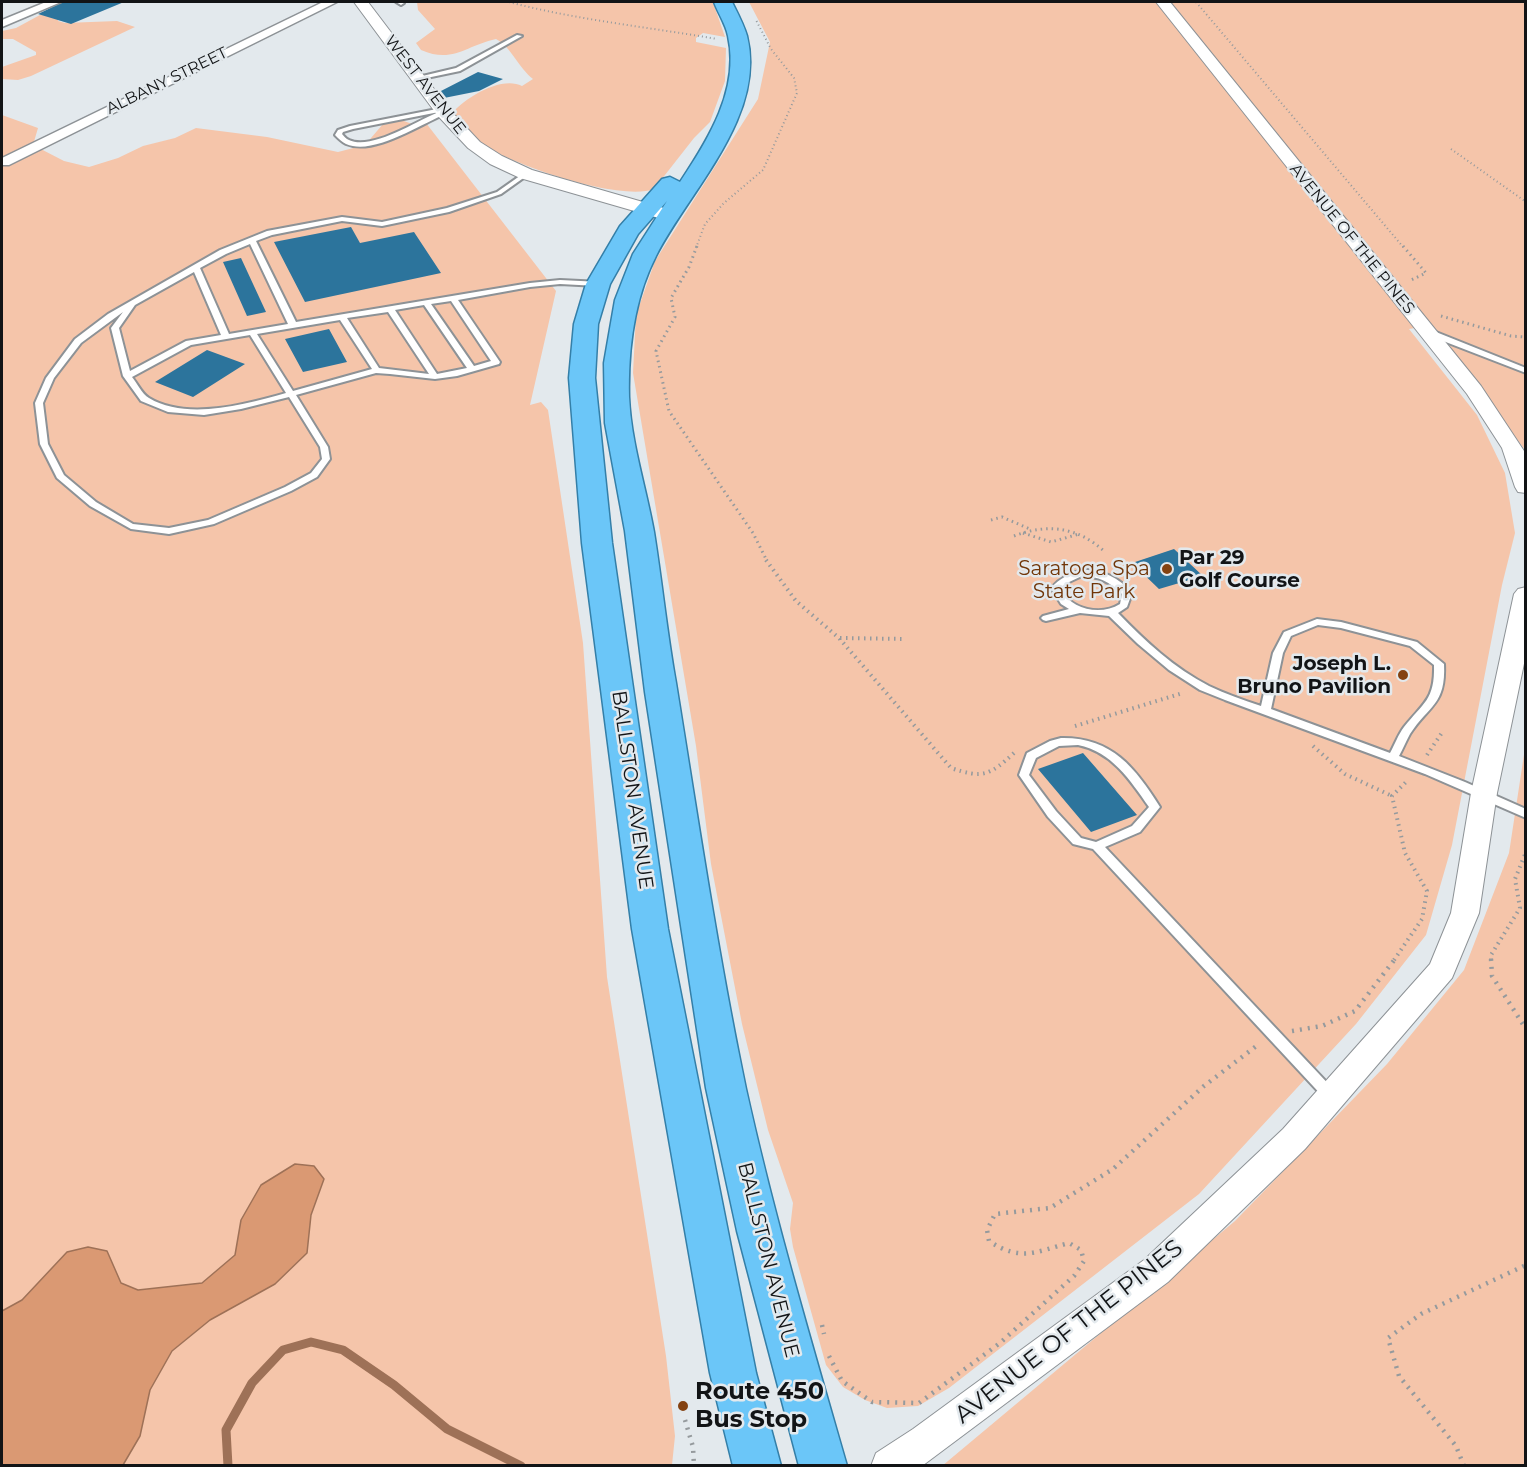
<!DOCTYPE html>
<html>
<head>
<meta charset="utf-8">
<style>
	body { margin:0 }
	#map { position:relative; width:1527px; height:1467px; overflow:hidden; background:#e3e9ed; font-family:Montserrat,sans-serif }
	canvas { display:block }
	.frame { position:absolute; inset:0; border:3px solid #121416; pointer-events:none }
</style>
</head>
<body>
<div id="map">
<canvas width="1527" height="1467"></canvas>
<div class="frame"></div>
</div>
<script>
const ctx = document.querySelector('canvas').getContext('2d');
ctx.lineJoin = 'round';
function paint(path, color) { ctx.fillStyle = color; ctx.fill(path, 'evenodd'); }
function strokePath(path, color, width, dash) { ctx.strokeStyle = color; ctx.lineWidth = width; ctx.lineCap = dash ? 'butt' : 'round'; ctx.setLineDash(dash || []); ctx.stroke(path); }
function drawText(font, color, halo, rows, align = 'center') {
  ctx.font = font + ' Montserrat,sans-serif'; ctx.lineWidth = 5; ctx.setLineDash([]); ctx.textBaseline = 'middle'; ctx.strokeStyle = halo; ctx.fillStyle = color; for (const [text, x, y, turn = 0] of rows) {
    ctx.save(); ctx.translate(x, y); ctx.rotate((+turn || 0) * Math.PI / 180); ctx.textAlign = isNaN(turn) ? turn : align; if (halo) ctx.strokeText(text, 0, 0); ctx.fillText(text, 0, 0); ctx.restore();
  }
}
paint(new Path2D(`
	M417,2H713L725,37L703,33L696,38V42L726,48L725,81L710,122L694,138L654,189C620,202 507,164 478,141C468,134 459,124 450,116C462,99 501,75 522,86L533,79C518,67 512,48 496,39C467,45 453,64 421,50L416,43L435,29L418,10Z
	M749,2H1525V450L1432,325L1409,329L1477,415L1505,473L1515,533L1502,585L1452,845L1426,935L1356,1024L1199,1194L949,1388L918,1406L887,1408L865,1400L843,1387L826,1365L793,1247L790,1229L793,1203L768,1130L742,1024L711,864L696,746L633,373L636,315L655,261L758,99L770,42Z
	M51,9L57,11L58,21L65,23L117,21L135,27L31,76L18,80L2,79V67L36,55V52L13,39H2V31L16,28Z
	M2,115L38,128L33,145L64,161L89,167L118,158L143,146L175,138L196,128L267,137L338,152L365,145L383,124L391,120H401L415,125L426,123L556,291L530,405L541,402L548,410L583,643L607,977L666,1356L675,1436L672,1465H123L140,1436L150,1390L172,1351L210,1320L275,1284L307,1253L311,1215L319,1193L241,1220L235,1255L202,1283L138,1290L121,1283L107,1251L67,1252L22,1300L2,1311Z
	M1525,748V1465L942,1466L1235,1221L1387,1064L1464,970L1509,853Z`), '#f5c5aa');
const water = new Path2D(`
	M295,1164L314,1166L324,1179L311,1215L307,1253L275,1284L210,1320L172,1351L150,1390L140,1436L123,1465H2V1311L22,1300L67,1252L88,1247L107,1251L121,1283L138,1290L202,1283L235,1255L241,1220L261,1185Z`);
paint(water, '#da9973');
strokePath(water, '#9e7157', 1.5);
strokePath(new Path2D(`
	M228,1466L226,1430L252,1383L283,1350L311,1342L343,1350L394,1385L447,1429L521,1466`), '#9e7157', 9);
paint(new Path2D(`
	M63,2H124L71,24L38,14Z
	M478,72L503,79L479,91L444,98L439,92Z
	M351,227L360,243L414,232L441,273L305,302L274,242Z
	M241,258L266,312L247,316L223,262Z
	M329,329L347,362L303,372L285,339Z
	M207,350L245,364L193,397L155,382Z
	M1174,549L1203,576L1159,589L1132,563Z
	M1083,753L1137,815L1091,832L1038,769Z`), '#2c749c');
const service = new Path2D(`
	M396,2H403L404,3L401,5Z
	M517,35L522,36L460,71L417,80L414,78L456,68Z
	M442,108L445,110L446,114C420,124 374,156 346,144C342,142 338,138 335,135L338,130L350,126ZM439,112C418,120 371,151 349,140C346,139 344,136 342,134L343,132L353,129Z
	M524,173L529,174L501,194L449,212L382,226L342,221L272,235L256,241L296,322L530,283L560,280L601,282V286H598L560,284L530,287L458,300L500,362L499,364L457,376L435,379L390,374L376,373L296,395L328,447L330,459L317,477L291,491L214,524L169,534L131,529L90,506L57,478L40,444L35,403L46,378L75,339L108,314L220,250L267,231L342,217L382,222L447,208L497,192ZM250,244L288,324L229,334L200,268L226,254ZM194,272L221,335L186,341L130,371L119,328L135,305ZM451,301L491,361L474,366L431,304ZM424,305L467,368L437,374L395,310ZM123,312L111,328L123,376L141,401L168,412L204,415L241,409L289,397L320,447L322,459L311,473L285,487L208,520L169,528L133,524L96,502L64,475L48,444L43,403L54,378L81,343ZM388,312L429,374L379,368L347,318ZM340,320L372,369L293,391L257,334ZM250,335L286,393C247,404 187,421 149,398C142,394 137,383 132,377L191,345Z
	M1425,330H1431L1526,368V373L1425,334Z
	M1082,570C1102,570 1119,577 1132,593L1127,607L1118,613C1145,641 1174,668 1209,686C1226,694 1243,700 1261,706L1273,653L1284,632L1317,619L1341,622L1417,642L1444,664C1446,705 1429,705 1410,734C1406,741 1403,749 1399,756L1465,782L1526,809V818L1425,774L1225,700L1200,690L1169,670L1138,644L1109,616L1080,613L1046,621L1043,620L1041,618L1043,616L1069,609L1061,604L1051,588C1060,578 1069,574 1082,570ZM1082,576C1098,576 1110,582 1122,594L1120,604C1101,616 1071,610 1061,589L1067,583ZM1318,625L1341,628L1410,646L1434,665C1435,700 1423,703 1404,727C1398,735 1395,744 1390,753L1271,709L1283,653L1291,636Z
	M1061,738C1111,737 1135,767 1160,807L1140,832L1105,847L1336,1092L1337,1096L1336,1100L1331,1101L1326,1100L1093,849L1073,844L1048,817L1019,775L1027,753L1050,741ZM1078,745C1112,752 1130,780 1149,807L1132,826L1096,842L1081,838L1056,811L1029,775L1036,758L1059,746Z`);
const minor = new Path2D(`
	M46,2H61L2,27V20Z
	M323,2H337L9,165H2V158Z`);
const tertiary = new Path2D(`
	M354,2H368L450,110L480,142L502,156L532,170L674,211L677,215L674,219H662L520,178L490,164L468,148L438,116Z
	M1156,2H1170L1481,386L1526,454V493L1518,492L1515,487L1502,448L1467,394Z
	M1526,587V654L1497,793L1479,913L1452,978L1305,1149L1168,1282L922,1466H871L876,1453L913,1429L1144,1260L1283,1129L1430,964L1451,913L1471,793L1514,594L1518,589Z`);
const trunk = new Path2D(`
	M714,2H732C737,12 744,25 747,36C767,116 689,191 656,256C634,299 628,350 629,397C631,443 646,487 654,532C662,582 667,633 676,683C698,819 718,955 746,1089C774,1216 811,1341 847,1466H799L737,1231L706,1088L645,692L625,531L605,423L604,363L615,300L633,254L667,201L638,234L610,284L598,324L595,378L612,543L668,929L756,1373L781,1466H733L710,1373L632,929L582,543L569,378L574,324L586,284L620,226L662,179L670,177L680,182C708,140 740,89 728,36C726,25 718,13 714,2Z`);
strokePath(service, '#8d9296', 4);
strokePath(minor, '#8d9296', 3);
strokePath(tertiary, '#8d9296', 2);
strokePath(trunk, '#347fa8', 3);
strokePath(new Path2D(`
	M509,2C577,20 648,27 717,39
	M1196,2L1404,248
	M1451,149L1526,202
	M696,248L705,224L724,203L763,170L797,93L794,78L771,49L756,20`), '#959a9d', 2, [1, 3]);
strokePath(new Path2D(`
	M697,246L689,267L671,298L675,317L656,351L669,411L753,533L767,561
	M1403,246L1426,273L1409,281
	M1441,316L1511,336L1526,337
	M991,520L1002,517L1030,529
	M1023,533L1051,542L1079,534
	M1014,536C1048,523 1078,527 1105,552`), '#959a9d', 3, [1.5, 4]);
strokePath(new Path2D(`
	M766,560L796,601L839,638L951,768C983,779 990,775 1014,753
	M840,638L905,639
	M1075,726L1183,693
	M1313,746L1345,774L1392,796
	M1427,755L1443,731
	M1394,960L1422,919L1427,891L1405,853L1392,796L1408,780
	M1491,960V955L1520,908L1515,879L1526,852`), '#959a9d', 4, [1.5, 4.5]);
strokePath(new Path2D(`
	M1491,959L1492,976L1526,1029
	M1292,1031L1322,1026L1355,1011L1395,959
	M822,1325L824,1334
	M829,1356L842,1381L872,1402L919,1403L1000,1343L1074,1276L1084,1261L1081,1250L1069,1243C1035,1252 1021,1262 989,1241L987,1230L995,1214L1050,1208L1113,1169L1204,1086L1259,1044
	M685,1420L693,1447L694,1466
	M1464,1466L1456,1446L1399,1376L1388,1338L1421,1314L1526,1265`), '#959a9d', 4.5, [2, 6]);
paint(service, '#fff');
paint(minor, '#fff');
paint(tertiary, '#fff');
paint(trunk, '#6bc6f8');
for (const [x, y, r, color] of [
	[1167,569,6,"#844211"],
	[1403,675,6,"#844211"],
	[683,1406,6,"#844211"]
]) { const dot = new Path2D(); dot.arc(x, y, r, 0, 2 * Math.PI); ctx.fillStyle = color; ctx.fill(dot); strokePath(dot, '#e3e9ed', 2); }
drawText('16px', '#121416', '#e3e9ed', [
	["ALBANY STREET",167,81,-26],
	["WEST AVENUE",425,85,52],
	["AVENUE OF THE PINES",1352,239,51]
]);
drawText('bold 20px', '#121416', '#e3e9ed', [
	["Par 29",1179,558],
	["Golf Course",1179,581],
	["Joseph L.",1391,664,"right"],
	["Bruno Pavilion",1391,687,"right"]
], 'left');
drawText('20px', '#713608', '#e3e9ed', [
	["Saratoga Spa",1084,569],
	["State Park",1084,592]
]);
drawText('20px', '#121416', '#e3e9ed', [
	["BALLSTON AVENUE",632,790,82],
	["BALLSTON AVENUE",768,1260,76]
]);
drawText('24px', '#121416', '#e3e9ed', [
	["AVENUE OF THE PINES",1069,1332,-38]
]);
drawText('bold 24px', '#121416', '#e3e9ed', [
	["Route 450",695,1392],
	["Bus Stop",695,1420]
], 'left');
</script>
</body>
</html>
